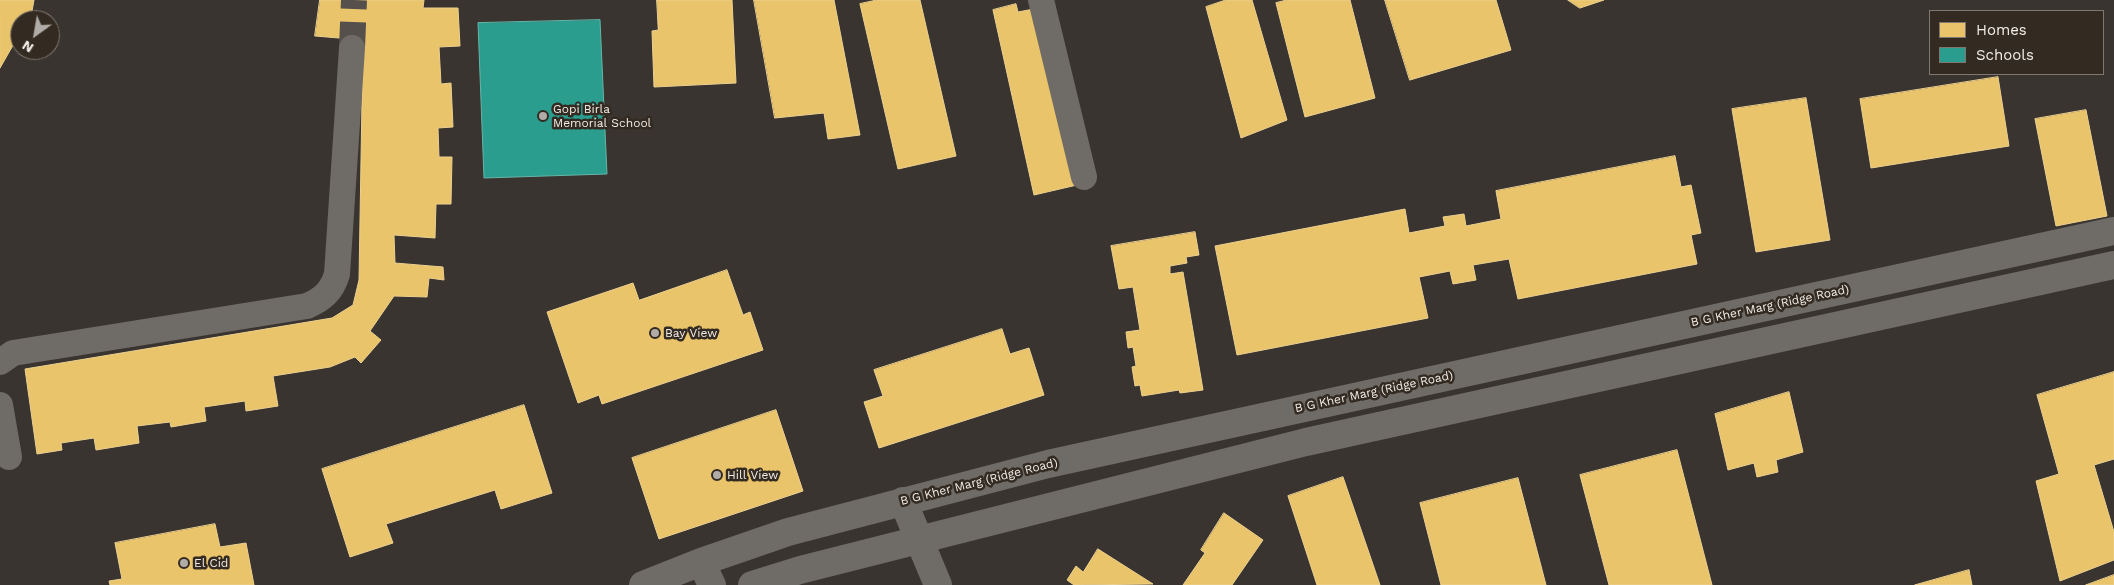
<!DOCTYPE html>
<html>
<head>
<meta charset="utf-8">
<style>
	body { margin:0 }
	#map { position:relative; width:2114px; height:585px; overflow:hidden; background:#39342f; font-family:"Work Sans",sans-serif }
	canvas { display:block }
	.legend { position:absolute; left:1929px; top:10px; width:175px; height:65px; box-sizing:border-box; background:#332a21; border:1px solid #7f7870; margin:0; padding:6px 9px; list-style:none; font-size:15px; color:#f2ece7 }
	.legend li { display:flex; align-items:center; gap:10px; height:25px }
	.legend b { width:25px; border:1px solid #7f7870 }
	.north { position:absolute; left:10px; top:10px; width:50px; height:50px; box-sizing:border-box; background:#332a21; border:1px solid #7f7870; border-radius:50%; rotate:212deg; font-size:14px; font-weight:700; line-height:20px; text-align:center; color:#f2ece7 }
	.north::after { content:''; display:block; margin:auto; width:18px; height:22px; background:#b1aca7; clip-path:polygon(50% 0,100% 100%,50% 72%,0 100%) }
</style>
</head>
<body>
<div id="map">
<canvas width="2114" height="585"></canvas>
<ul class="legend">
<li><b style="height:14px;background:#e9c46a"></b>Homes</li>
<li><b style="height:14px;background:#2a9d8f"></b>Schools</li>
</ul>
<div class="north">N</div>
</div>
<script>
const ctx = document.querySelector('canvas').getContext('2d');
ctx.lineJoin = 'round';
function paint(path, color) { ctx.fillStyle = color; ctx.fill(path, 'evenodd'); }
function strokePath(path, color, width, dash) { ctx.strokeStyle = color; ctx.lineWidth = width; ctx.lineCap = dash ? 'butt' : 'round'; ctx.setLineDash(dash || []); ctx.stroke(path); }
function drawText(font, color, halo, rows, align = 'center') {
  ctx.font = font + ' "Work Sans",sans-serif'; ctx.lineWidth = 5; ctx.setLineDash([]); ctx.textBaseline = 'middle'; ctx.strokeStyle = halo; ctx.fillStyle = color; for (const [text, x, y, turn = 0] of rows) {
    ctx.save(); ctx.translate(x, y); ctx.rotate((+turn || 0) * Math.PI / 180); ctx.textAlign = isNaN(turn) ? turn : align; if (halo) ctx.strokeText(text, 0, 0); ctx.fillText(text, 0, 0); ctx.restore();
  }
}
const homes = new Path2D(`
	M0,0H34L32,11L27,20H20V33L0,68Z
	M320,0H424L423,8H458L460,46L439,47L441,84L451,83L453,127L438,128L439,157H452L451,204H436L435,238L394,235L395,263L443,267L444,280L429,278L427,297L394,296L370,331L381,340L361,363L355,357L330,367L273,376L278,406L246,411L245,401L204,407L206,421L171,427L170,422L137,426L139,443L96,450L94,438L61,443L62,450L37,454L25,369L332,318L353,305L359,280L363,40L315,36Z
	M657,0H732L736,83L654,87L652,31L658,30Z
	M754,0H834L860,135L828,139L824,113L775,118Z
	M877,0H920L956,156L898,169L860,4Z
	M1226,0H1252L1287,120L1241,138L1206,7Z
	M1287,0H1350L1375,98L1305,117L1276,3Z
	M1385,0H1496L1511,50L1410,80Z
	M1568,0H1604L1580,8Z
	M1016,4L1018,12L1039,8L1077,185L1034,195L993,10Z
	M1998,77L2009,146L1871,168L1860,99Z
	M1806,98L1830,240L1756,252L1732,109Z
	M2086,110L2107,216L2056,226L2035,119Z
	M1675,156L1681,187L1691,185L1701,233L1691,235L1697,264L1518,299L1509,259L1473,265L1476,280L1453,284L1450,271L1419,277L1428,318L1237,355L1215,246L1405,209L1409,233L1445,226L1443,217L1464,214L1466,226L1501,219L1496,191Z
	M1195,232L1199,255L1186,257L1187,263L1170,266V274L1183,272L1203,390L1180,393L1179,390L1142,396L1140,385L1135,386L1132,367L1136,366L1133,347L1128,348L1126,332L1140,330L1133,287L1119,289L1111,246Z
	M727,270L743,315L750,312L763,350L602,404L599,395L578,403L547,312L633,283L639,300Z
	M1002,329L1010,354L1029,348L1044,395L879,448L864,402L883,396L874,370Z
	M2114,372V459L2094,465L2114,532V560L2060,581L2036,481L2059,474L2037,395Z
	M1789,392L1803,452L1776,460L1778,472L1757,477L1754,463L1728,470L1715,414Z
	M524,405L552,493L501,509L495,490L386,524L393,543L350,557L322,469Z
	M776,410L803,491L659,539L632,458Z
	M1677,450L1712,585H1609L1580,475Z
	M1343,477L1380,585H1317L1288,496Z
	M1518,478L1546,585H1441L1420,503Z
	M1224,513L1263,540L1232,585H1183L1205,553L1201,550Z
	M215,524L220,547L246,543L254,585H110L109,581L122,579L115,543Z
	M1098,549L1153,584L1074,585L1067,580L1076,566L1083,572Z
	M1969,570L1972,585H1915Z
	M2114,575V585H2086Z`);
paint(homes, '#e9c46a');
strokePath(homes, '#ecd090', 1);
const schools = new Path2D(`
	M600,20L607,174L484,178L478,23Z`);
paint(schools, '#2a9d8f');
strokePath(schools, '#66b5a9', 1);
strokePath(new Path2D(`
	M352,48L354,0`), '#55504b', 26, [26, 13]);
strokePath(new Path2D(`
	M1041,0L1084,177
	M0,362L13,353L307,306C323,299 332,291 337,274L352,48
	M0,405L9,457`), '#6f6b67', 26);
strokePath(new Path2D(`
	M903,501L938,585
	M701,562L712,585
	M643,585L701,562L788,532L1048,464L2114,231
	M752,585L800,570L1306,442L2114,265`), '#6f6b67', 28);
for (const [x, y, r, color] of [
	[543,116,5,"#b1aca7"],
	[655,333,5,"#b1aca7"],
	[717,475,5,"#b1aca7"],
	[184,563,5,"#b1aca7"]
]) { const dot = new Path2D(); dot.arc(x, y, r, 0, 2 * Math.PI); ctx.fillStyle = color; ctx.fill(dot); strokePath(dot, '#332a21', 2); }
drawText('12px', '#f2ece7', '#332a21', [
	["Gopi Birla",553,109],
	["Memorial School",553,123],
	["Bay View",665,333],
	["Hill View",727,475],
	["El Cid",194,563]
], 'left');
drawText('12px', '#f2ece7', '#332a21', [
	["B G Kher Marg (Ridge Road)",1770,306,-12],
	["B G Kher Marg (Ridge Road)",1374,392,-12],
	["B G Kher Marg (Ridge Road)",979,482,-14]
]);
</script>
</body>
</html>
